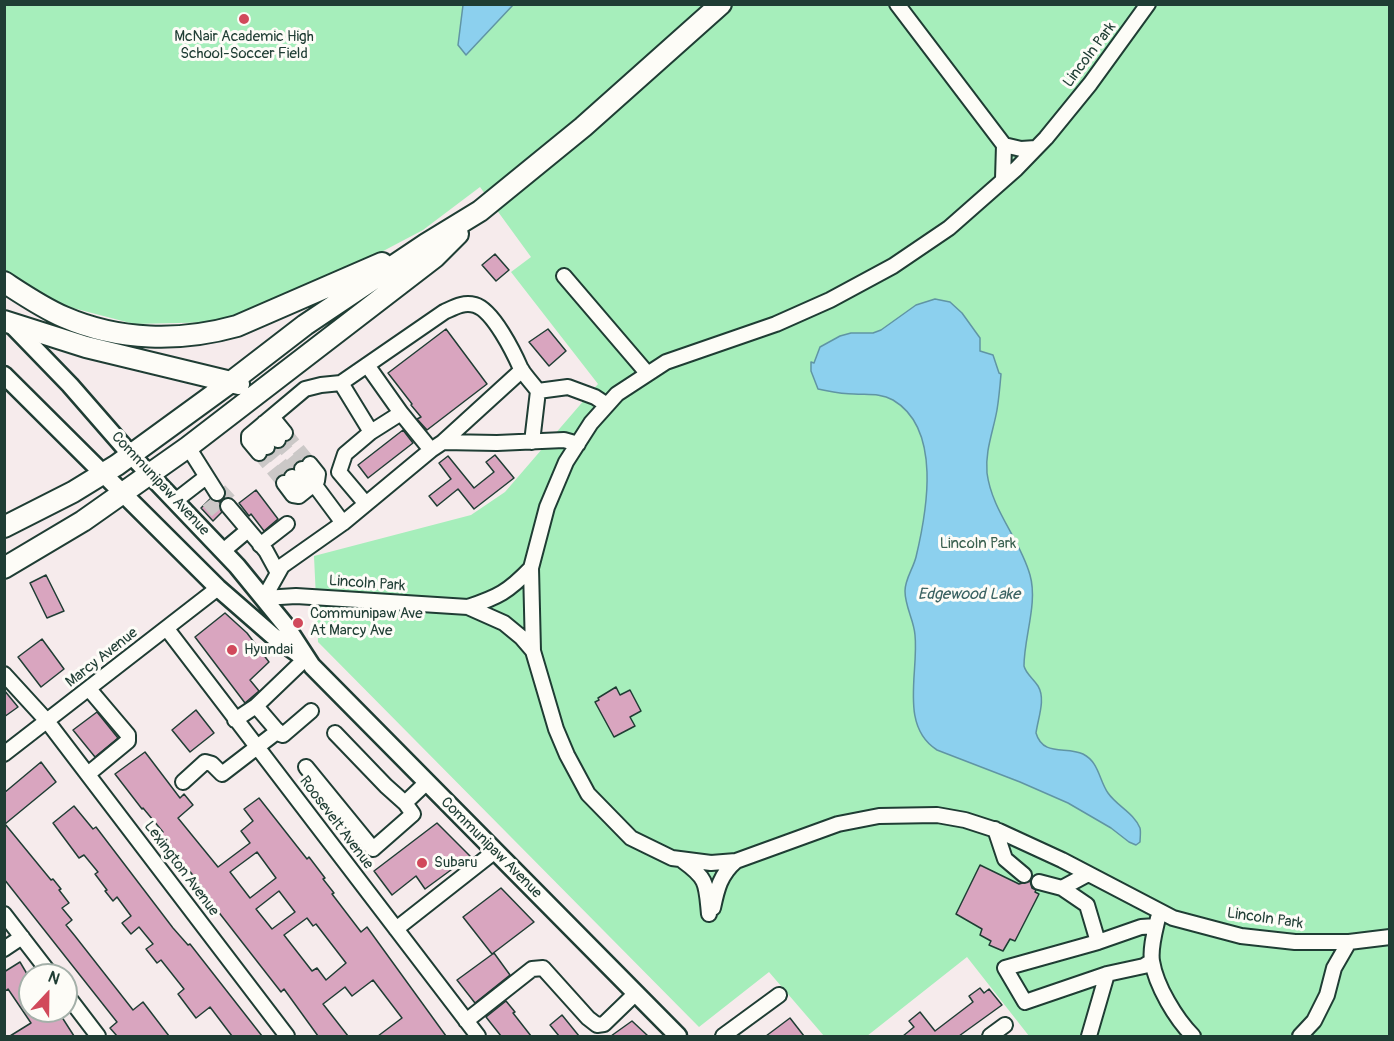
<!DOCTYPE html>
<html>
<head>
<meta charset="utf-8">
<style>
	body { margin:0 }
	#map { position:relative; width:1394px; height:1041px; overflow:hidden; background:#f6ebec; font-family:Pangolin,sans-serif }
	canvas { display:block }
	.frame { position:absolute; inset:0; border:6px solid #1f3d34; pointer-events:none }
	.north { position:absolute; left:18px; top:963px; width:60px; height:60px; box-sizing:border-box; background:#fdfcf7; border:2px solid #a4b0a9; border-radius:50%; rotate:22deg; font-size:16px; font-weight:700; line-height:24px; text-align:center; color:#1f3d34 }
	.north::after { content:''; display:block; margin:auto; width:21px; height:27px; background:#d1495b; clip-path:polygon(50% 0,100% 100%,50% 72%,0 100%) }
</style>
</head>
<body>
<div id="map">
<canvas width="1394" height="1041"></canvas>
<div class="frame"></div>
<div class="north">N</div>
</div>
<script>
const ctx = document.querySelector('canvas').getContext('2d');
ctx.lineJoin = 'round';
function paint(path, color) { ctx.fillStyle = color; ctx.fill(path, 'evenodd'); }
function strokePath(path, color, width, dash) { ctx.strokeStyle = color; ctx.lineWidth = width; ctx.lineCap = dash ? 'butt' : 'round'; ctx.setLineDash(dash || []); ctx.stroke(path); }
function drawText(font, color, halo, rows, align = 'center') {
  ctx.font = font + ' Pangolin,sans-serif'; ctx.lineWidth = 6; ctx.setLineDash([]); ctx.textBaseline = 'middle'; ctx.strokeStyle = halo; ctx.fillStyle = color; for (const [text, x, y, turn = 0] of rows) {
    ctx.save(); ctx.translate(x, y); ctx.rotate((+turn || 0) * Math.PI / 180); ctx.textAlign = isNaN(turn) ? turn : align; if (halo) ctx.strokeText(text, 0, 0); ctx.fillText(text, 0, 0); ctx.restore();
  }
}
paint(new Path2D(`
	M4,5H1389V1036H1029L967,957L867,1036H824L769,972L699,1027L318,642L314,556L471,515L505,492L598,384L511,272L531,257L480,187L423,230L334,277L221,322L134,324L69,307L8,281L4,278Z`), '#a6eebb');
const water = new Path2D(`
	M463,5H513L466,55L458,45Z
	M935,299L950,302L962,313L980,338V351L993,355L999,373L1001,374C1000,386 999,398 997,410C993,432 985,451 987,473C992,511 1020,539 1030,575C1038,603 1024,637 1024,666C1026,674 1033,678 1038,686C1046,699 1038,718 1036,733C1043,757 1066,746 1083,754C1099,762 1099,780 1108,793C1117,806 1134,813 1140,828C1141,832 1140,838 1140,842L1136,845L1129,842L1111,828L1068,803L1020,782L937,750C899,726 919,672 915,635C914,620 905,607 905,591C905,579 913,569 916,557C927,511 942,429 893,400C880,393 868,395 854,394C842,394 829,391 818,389L811,371V362L814,363L820,347L840,336L851,333H873L881,330L916,305Z`);
paint(water, '#8cd0ee');
strokePath(water, '#6095a4', 1.5);
const building = new Path2D(`
	M495,254L509,270L496,281L482,265Z
	M446,329L487,384L427,430L417,419L421,417L411,405L412,404L388,373Z
	M548,329L566,351L549,366L529,342Z
	M403,430L413,443L368,478L358,465Z
	M495,455L514,478L474,509L458,489L437,506L429,496L451,479L439,463L448,456L474,488L494,472L486,462Z
	M256,490L278,519L264,531L251,514L249,516L239,503Z
	M210,499L217,502L221,501L219,507L222,512L213,521L201,508Z
	M46,575L64,611L47,618L30,583Z
	M225,613L247,633L269,662L250,680L259,691L245,703L195,637Z
	M42,639L64,669L41,687L18,657Z
	M616,687L620,695L630,690L641,711L630,717L635,726L614,737L595,702L599,700L598,698Z
	M4,690L18,707L4,717Z
	M196,710L214,733L190,752L172,730Z
	M97,712L118,738L95,757L73,730Z
	M145,752L180,798L184,794L193,805L178,818L218,867L250,843L241,831L253,821L244,809L259,798L307,859L309,857L325,878L323,879L334,893L332,894L361,932L367,927L446,1036H378L402,1018L373,980L352,996L345,987L323,1004L348,1036H318L284,989L281,992L217,910L208,895L161,834L163,832L143,808L142,809L115,774ZM257,852L276,878L250,898L230,872ZM279,891L295,912L272,929L256,909ZM307,918L313,926L316,924L346,963L326,980L317,968L312,971L284,935Z
	M41,762L56,782L5,824L51,880L53,879L61,889L59,890L69,903L62,908L72,920L66,925L75,936L133,1010L143,1002L169,1036H117L110,1028L117,1022L4,879V793Z
	M74,806L93,829L96,827L173,928L188,945L190,944L262,1036H232L210,1007L196,1018L178,994L184,989L161,960L157,963L146,949L153,944L139,927L131,934L122,923L131,916L117,897L113,901L105,891L107,890L95,874L98,872L84,855L79,858L53,823Z
	M437,823L470,856L425,889L416,876L392,895L374,871Z
	M980,865L1019,884L1030,881L1032,888L1036,890L1035,892L1039,894L1015,941L1010,939L1003,951L989,945L991,941L980,935L982,929L956,914Z
	M501,888L534,922L492,954L463,917Z
	M494,953L510,975L475,1003L457,980Z
	M20,962L30,979V1011H58L74,1036H10L31,1023L8,989L4,992V972Z
	M980,988L984,993L989,989L1002,1005L959,1036H903L914,1027L909,1021L920,1012L935,1031L973,1002L969,996Z
	M506,1001L515,1012L513,1013L531,1036H501L486,1017Z
	M562,1015L579,1036H559L550,1025Z
	M790,1018L804,1036H766Z
	M632,1021L648,1036H611Z`);
paint(building, '#d9a5bf');
strokePath(building, '#1f3d34', 1.5);
strokePath(new Path2D(`
	M285,433L310,464
	M278,440L302,469
	M267,447L292,477
	M259,453L284,483
	M220,490L232,503
	M208,501L219,514`), '#cbc8c7', 14, [14, 7]);
const minor = new Path2D(`
	M897,4L1004,145L1003,179
	M1148,4L1090,84L1046,138L1016,169L949,228L893,266L830,300L776,324L666,362L617,394L591,423L566,462L547,507L531,568L533,651L556,729L567,755L588,794L631,838L672,858L711,863L736,861L838,824L879,816L937,815L965,820L999,831L1062,860L1173,918L1241,936L1295,942H1349L1390,937
	M1004,145L1021,149L1036,148
	M564,276L647,373
	M367,365L401,413
	M272,417L285,433
	M264,423L278,440
	M255,431L267,447
	M371,432L401,413L431,450
	M443,442L522,370
	M532,442L538,391L568,387L595,397L607,405
	M188,447L217,493
	M259,453L249,441V436L255,431L305,389L321,385L341,383
	M302,469L314,484L317,481L318,474L310,464
	M292,477L304,492
	M284,483L293,495L299,496L314,484L343,523
	M175,501L206,477
	M366,504L339,472L345,454L371,432L341,383L444,312C455,307 463,302 475,305C493,310 514,353 521,369C526,377 533,384 538,391
	M228,506L266,551L278,573
	M260,545L287,524
	M223,551L248,530
	M264,598L282,566L343,523L431,450L443,442L497,443L564,440L578,444
	M264,598L296,596L468,607L504,623L521,637L533,651
	M468,607C498,597 508,592 531,568
	M167,629L478,1036
	M4,674L47,721L287,1036
	M256,706L280,734L283,735L311,711
	M235,720L256,706L305,659
	M335,733L386,786L405,803L426,783
	M4,754L218,588
	M306,767L373,849L413,814L405,803
	M88,774L128,741V735L89,689
	M183,782L205,762L212,764L222,774L278,731
	M995,829L1005,859L1024,875
	M683,861C708,879 706,884 709,914
	M1039,882L1062,888L1088,874
	M1062,888L1087,905L1098,942
	M713,908C717,889 720,875 736,861
	M4,914L51,975
	M1158,918C1155,931 1150,948 1152,961C1156,986 1176,1019 1193,1036
	M396,929L494,852
	M4,949L22,937
	M1152,961L1144,966L1107,974L1025,1002L1005,968L1098,942L1141,927L1156,926
	M66,994L98,1036
	M466,1021L532,969L543,968L588,1018L597,1025L604,1024L635,994
	M723,1036L779,995
	M990,1036L1005,1025
	M1089,1036L1107,974
	M1300,1036L1314,1021L1327,995L1334,968L1349,942`);
const major = new Path2D(`
	M9,322L70,385L131,455L237,566L286,626L312,666L678,1036
	M4,375L218,588L273,636L300,655`);
const highway = new Path2D(`
	M4,282C24,295 43,308 64,317C119,341 180,342 237,326L382,263
	M4,321L86,347L239,384
	M4,527L73,492L117,465L231,382L305,325L426,244L480,211L583,127L721,4
	M4,568L83,521L188,447L435,257L458,234`);
strokePath(minor, '#1f3d34', 18);
strokePath(major, '#1f3d34', 21);
strokePath(highway, '#1f3d34', 24);
strokePath(minor, '#fdfcf7', 14);
strokePath(major, '#fdfcf7', 16);
strokePath(highway, '#fdfcf7', 20);
for (const [x, y, r, color] of [
	[244,19,6,"#d1495b"],
	[298,623,6,"#d1495b"],
	[232,650,6,"#d1495b"],
	[422,863,6,"#d1495b"]
]) { const dot = new Path2D(); dot.arc(x, y, r, 0, 2 * Math.PI); ctx.fillStyle = color; ctx.fill(dot); strokePath(dot, '#fdfcf7', 2); }
drawText('15px', '#1f3d34', '#fdfcf7', [
	["McNair Academic High",244,37,"center"],
	["School-Soccer Field",244,54,"center"],
	["Communipaw Ave",310,614],
	["At Marcy Ave",310,631],
	["Hyundai",244,650],
	["Subaru",434,863]
], 'left');
drawText('15px', '#1f3d34', '#fdfcf7', [
	["Lincoln Park",1090,55,-53],
	["Communipaw Avenue",160,484,47],
	["Lincoln Park",367,584,4],
	["Marcy Avenue",102,658,-38],
	["Roosevelt Avenue",336,823,53],
	["Communipaw Avenue",491,848,45],
	["Lexington Avenue",181,869,53],
	["Lincoln Park",1265,919,8]
]);
drawText('15px', '#3a604f', '#fdfcf7', [
	["Lincoln Park",978,544]
]);
drawText('italic 16px', '#3a6262', '#fdfcf7', [
	["Edgewood Lake",969,595]
]);
</script>
</body>
</html>
